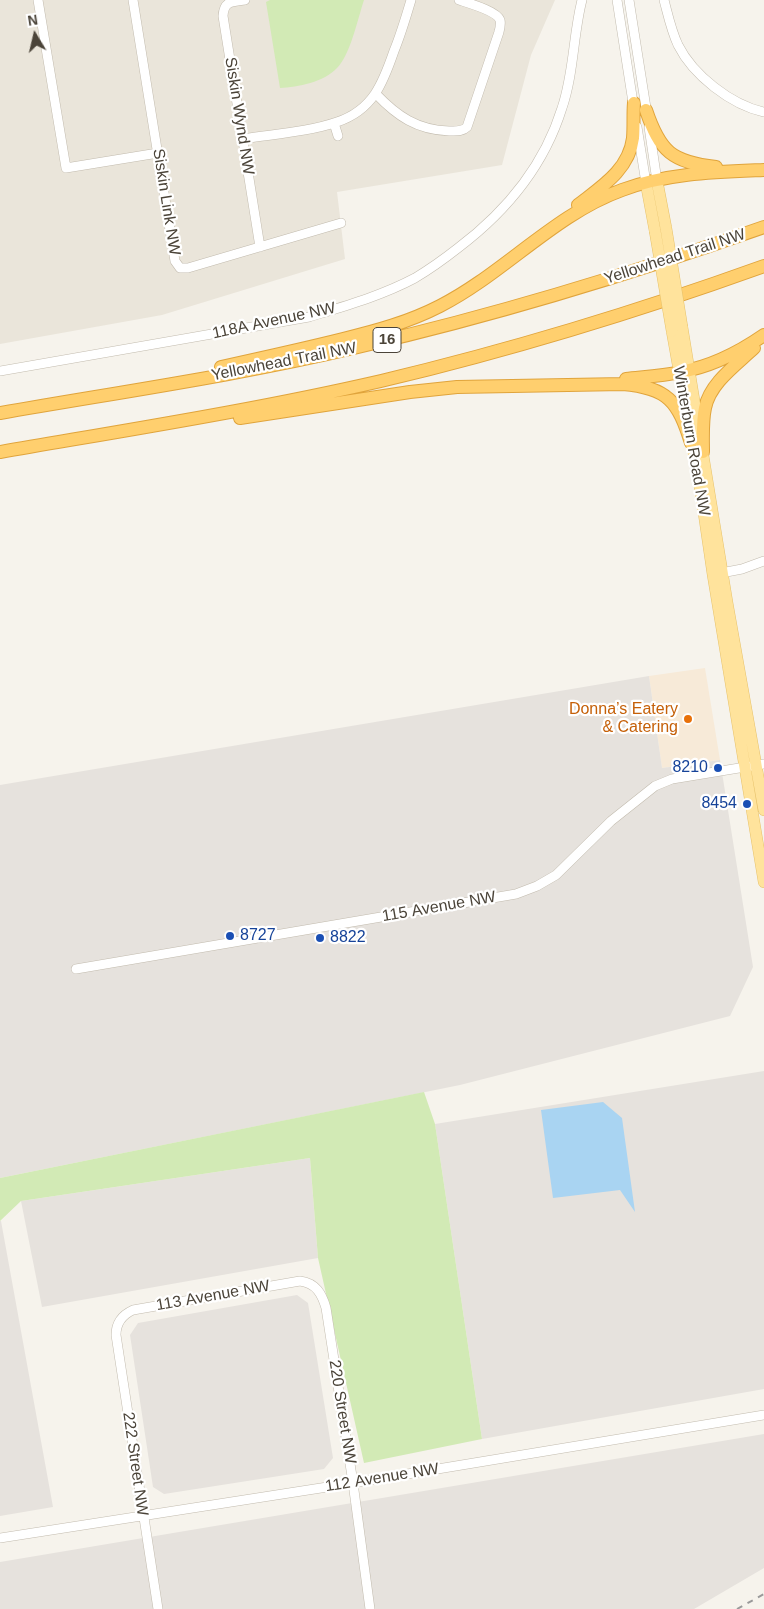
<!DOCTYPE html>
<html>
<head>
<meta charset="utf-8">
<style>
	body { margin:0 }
	#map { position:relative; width:764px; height:1609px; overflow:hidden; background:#f6f3ec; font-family:Helvetica,sans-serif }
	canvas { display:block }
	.north { position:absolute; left:10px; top:10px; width:50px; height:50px; -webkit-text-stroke:4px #fff; paint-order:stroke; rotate:351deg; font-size:14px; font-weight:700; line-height:20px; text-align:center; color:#4b4439 }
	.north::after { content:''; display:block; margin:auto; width:18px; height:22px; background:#4b4439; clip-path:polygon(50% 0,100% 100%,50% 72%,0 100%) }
</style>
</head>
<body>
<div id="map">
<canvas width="764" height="1609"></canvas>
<div class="north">N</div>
</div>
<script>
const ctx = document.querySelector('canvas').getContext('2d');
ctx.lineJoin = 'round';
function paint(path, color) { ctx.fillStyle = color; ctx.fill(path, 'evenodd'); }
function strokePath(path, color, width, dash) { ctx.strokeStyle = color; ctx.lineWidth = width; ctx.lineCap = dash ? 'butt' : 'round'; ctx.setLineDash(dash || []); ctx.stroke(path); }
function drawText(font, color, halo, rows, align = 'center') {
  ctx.font = font + ' Helvetica,sans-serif'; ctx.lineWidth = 4.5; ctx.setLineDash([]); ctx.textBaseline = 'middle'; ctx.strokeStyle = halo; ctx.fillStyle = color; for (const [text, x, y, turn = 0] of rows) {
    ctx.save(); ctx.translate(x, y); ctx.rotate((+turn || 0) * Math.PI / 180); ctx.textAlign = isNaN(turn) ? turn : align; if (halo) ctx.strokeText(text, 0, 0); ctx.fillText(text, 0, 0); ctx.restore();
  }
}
paint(new Path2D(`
	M0,0H555L531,55L502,165L337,192L345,259L162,315L0,344Z`), '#eae5da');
paint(new Path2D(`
	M705,668L720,760L662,768L649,676Z`), '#f7ead8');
paint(new Path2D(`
	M649,676L662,768L720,760L753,967L730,1016L460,1085L0,1178V785Z
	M764,1071V1389L482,1439L435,1124Z
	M310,1158L318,1258L42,1307L21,1201Z
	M0,1221H1L53,1507L0,1516Z
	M297,1295L308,1303L333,1458L324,1469L164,1494L153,1487L130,1335L138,1323Z
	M764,1434V1568L694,1609H0V1562Z`), '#e6e2dd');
paint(new Path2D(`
	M270,0H364C358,18 350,56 337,68C324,82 298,87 280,88L266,2Z
	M424,1092L435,1124L482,1439L364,1463L318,1258L310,1158L21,1201L0,1221V1178Z`), '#d2eab5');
paint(new Path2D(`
	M603,1102L622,1118L635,1212L620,1190L553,1198L541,1110Z`), '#a9d4f2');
const minor = new Path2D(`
	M38,0L66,168L158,153
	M133,0L175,261L180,268H188L341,223
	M245,0C233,2 224,0 223,16L260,247
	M617,0L634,109
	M629,0L647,114
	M664,0C668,15 671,30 678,45C693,75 731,105 764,112
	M376,94C397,116 417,130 449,131C456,131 462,132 467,127L499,32C500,28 501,24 500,20C497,11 468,3 459,0
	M334,123L338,136
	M637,127L646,183
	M649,127L657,181
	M243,139C274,134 308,132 337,122C373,110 383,83 394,51C401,34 406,17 411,0
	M0,371L309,317C345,306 381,296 415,278C430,269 444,259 458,248C507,211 544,166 562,108C574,73 573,35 582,0
	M716,574L742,569L764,561
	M76,969L516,894L537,886L556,875L611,821L655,786L672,779L764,764
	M0,1538L353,1483L764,1415
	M158,1609L116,1335C116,1323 122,1315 133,1310L300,1281C316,1283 322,1294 326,1308L353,1483L370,1609`);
const major = new Path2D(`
	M657,181L666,228
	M646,183L655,231
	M682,327L727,602L764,810
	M672,331L701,493L713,575L764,882`);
const highway = new Path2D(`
	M646,110C660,152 672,162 716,167
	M578,205C601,187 629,170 633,138C634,126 633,114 634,103
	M221,367C262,358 303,349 343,339C376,331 409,322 440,306C503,274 555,214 622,190C667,173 716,172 764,170
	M626,379C643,377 662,376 680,372C710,367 738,353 764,335
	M0,413C120,392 240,375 358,347C496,315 631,274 764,227
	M240,418L410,392L457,387L623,384C668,388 678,401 691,443
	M0,452C127,430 255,410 381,381C511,350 639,311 764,266
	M703,452C703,438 702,422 705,408C710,383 736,365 754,348`);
strokePath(minor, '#c2bbae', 10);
strokePath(major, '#e6c16a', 12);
strokePath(highway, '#e0a43c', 14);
strokePath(minor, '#fff', 9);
strokePath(major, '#ffe39c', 11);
strokePath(highway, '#ffcf6e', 12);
strokePath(new Path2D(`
	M737,1609L764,1594`), '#9a9a9a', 2, [6, 6]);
const majorBridge = new Path2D(`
	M666,228L682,327
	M655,231L672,331`);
strokePath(majorBridge, '#e6c16a', 12, []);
strokePath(majorBridge, '#ffe39c', 11);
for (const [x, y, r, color] of [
	[688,719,5,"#e8710a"],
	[718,768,5,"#1a4fb4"],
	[747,804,5,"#1a4fb4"],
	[230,936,5,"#1a4fb4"],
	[320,938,5,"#1a4fb4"]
]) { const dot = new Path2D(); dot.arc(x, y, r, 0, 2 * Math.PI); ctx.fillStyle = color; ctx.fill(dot); strokePath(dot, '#fff', 2); }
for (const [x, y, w] of [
	[387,340,28]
]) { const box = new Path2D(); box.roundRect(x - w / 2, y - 12.5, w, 25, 4); ctx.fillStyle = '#fff'; ctx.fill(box); strokePath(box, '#4b4439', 1); }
drawText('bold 15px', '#4b4439', null, [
	["16",387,340]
]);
drawText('16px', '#4b4439', '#fff', [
	["Siskin Wynd NW",239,116,81],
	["Siskin Link NW",166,202,81],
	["Yellowhead Trail NW",675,257,-18],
	["118A Avenue NW",274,321,-12],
	["Yellowhead Trail NW",284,362,-11],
	["Winterburn Road NW",691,441,80],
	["115 Avenue NW",439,907,-10],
	["113 Avenue NW",213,1296,-10],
	["220 Street NW",342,1412,81],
	["222 Street NW",135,1464,82],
	["112 Avenue NW",382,1478,-9]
]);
drawText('16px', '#c56008', '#fff', [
	["Donna’s Eatery",678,710],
	["& Catering",678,728]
], 'right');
drawText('16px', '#164399', '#fff', [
	["8210",708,768],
	["8454",737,804],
	["8727",240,936,"left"],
	["8822",330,938,"left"]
], 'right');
</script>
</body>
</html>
